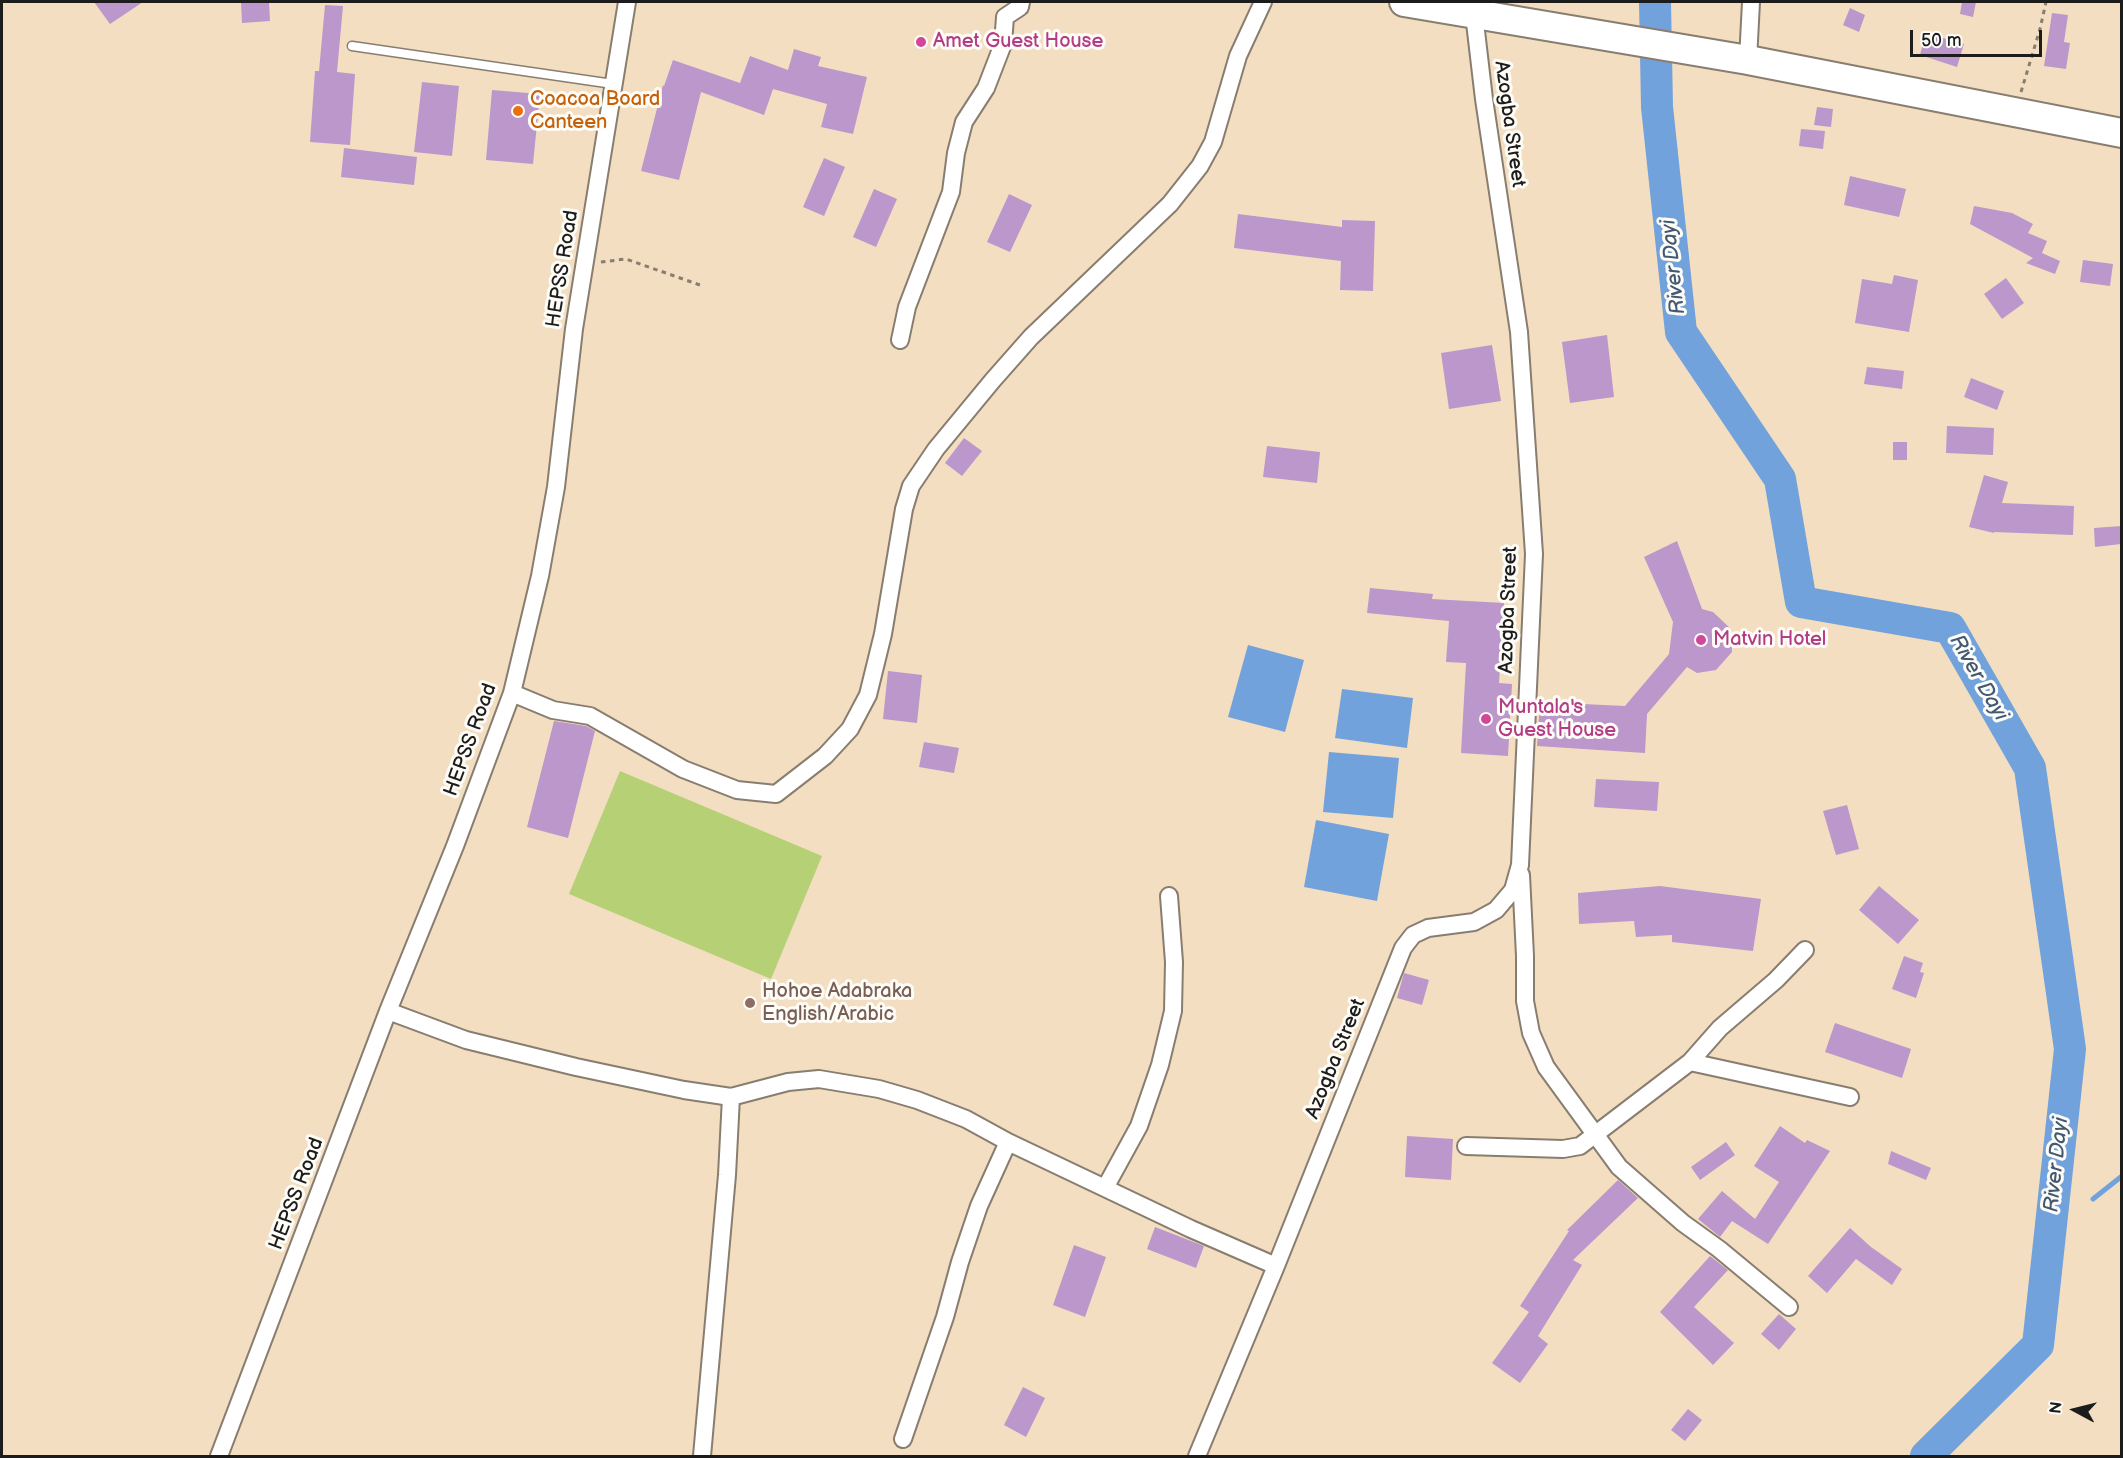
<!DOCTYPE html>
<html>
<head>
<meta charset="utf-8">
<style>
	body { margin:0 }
	#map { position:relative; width:2123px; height:1458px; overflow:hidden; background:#f3dec2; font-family:"Balsamiq Sans",sans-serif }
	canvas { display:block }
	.frame { position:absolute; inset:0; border:3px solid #1c1c1c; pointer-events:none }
	.north { position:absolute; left:2045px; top:1380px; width:60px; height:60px; -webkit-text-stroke:4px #fdfcf7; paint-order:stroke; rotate:277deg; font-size:16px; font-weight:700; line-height:24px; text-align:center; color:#1c1c1c }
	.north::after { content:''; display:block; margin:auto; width:21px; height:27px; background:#1c1c1c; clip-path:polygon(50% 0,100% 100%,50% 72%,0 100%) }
	.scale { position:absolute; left:1910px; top:30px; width:132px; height:27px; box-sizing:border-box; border:3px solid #1c1c1c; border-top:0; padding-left:8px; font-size:18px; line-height:21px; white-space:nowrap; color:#1c1c1c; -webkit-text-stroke:4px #fdfcf7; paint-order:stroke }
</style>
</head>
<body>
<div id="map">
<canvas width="2123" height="1458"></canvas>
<div class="frame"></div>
<div class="north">N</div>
<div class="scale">50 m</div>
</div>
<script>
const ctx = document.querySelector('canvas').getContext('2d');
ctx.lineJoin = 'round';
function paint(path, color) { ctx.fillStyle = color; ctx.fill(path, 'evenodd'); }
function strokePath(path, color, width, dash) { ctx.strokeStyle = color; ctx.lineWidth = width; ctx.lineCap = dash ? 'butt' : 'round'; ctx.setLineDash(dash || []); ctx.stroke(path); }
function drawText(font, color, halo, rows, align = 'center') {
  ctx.font = font + ' "Balsamiq Sans",sans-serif'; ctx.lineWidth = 6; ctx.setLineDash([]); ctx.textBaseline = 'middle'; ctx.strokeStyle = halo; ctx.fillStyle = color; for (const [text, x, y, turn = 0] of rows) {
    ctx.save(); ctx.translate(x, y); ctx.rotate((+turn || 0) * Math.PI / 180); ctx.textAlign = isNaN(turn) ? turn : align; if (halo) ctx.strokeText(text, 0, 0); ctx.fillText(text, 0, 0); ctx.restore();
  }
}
paint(new Path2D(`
	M620,771L822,856L771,979L569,894Z`), '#b6d075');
paint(new Path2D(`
	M1248,645L1304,660L1285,732L1228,717Z
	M1342,689L1413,698L1407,748L1335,738Z
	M1329,752L1399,758L1393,818L1323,812Z
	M1316,820L1389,834L1377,901L1304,887Z`), '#72a2dc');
strokePath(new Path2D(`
	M2093,1199L2122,1176`), '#72a2dc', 5);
strokePath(new Path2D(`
	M1655,2L1657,107L1681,332L1780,479L1801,602L1950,628L2030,768L2070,1049L2038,1345L1926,1456`), '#72a2dc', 32);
paint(new Path2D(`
	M94,2H143L110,24Z
	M241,2H269L270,21L242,23Z
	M1962,2H1976L1973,17L1960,14Z
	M325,5L343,6L337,72L355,74L350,145L310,142L315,71H319Z
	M1850,8L1865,15L1859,32L1843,25Z
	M2052,13L2068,15L2064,42L2070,43L2066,69L2044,66Z
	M1926,33L1964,44L1957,67L1920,55Z
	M794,49L821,57L818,66L867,77L853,134L821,127L827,104L773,89L764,115L701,92L679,180L641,171L663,85L664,86L673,60L740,83L750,56L788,70Z
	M422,82L459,86L452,156L414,152Z
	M492,90L540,94L533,164L486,160Z
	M1817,107L1833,109L1831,127L1814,125Z
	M1801,129L1825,131L1823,149L1799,146Z
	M344,148L417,157L414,185L341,177Z
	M824,158L845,167L824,216L803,207Z
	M1850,176L1906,189L1899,217L1844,205Z
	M874,189L897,199L876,247L853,237Z
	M1009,194L1032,205L1010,252L987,242Z
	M1974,206L2012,213L2033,224L2028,233L2047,241L2042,253L2060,261L2055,274L2026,263L2033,258L1970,224Z
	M1238,214L1342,227V220L1375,221L1373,291L1340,290L1341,261L1234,248Z
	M2083,260L2113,264L2110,286L2080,282Z
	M1894,275L1918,280L1909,332L1855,323L1862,279L1892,284Z
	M2006,278L2024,303L2002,319L1984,294Z
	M1607,335L1614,397L1570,403L1562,342Z
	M1492,345L1501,401L1449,409L1441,353Z
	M1867,367L1904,371L1902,389L1864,384Z
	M1971,378L2004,391L1997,410L1964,397Z
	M1947,426L1994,428L1993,455L1946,453Z
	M964,438L982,451L962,476L945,463Z
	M1893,442H1907V460H1893Z
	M1267,446L1320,452L1317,483L1263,477Z
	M1984,475L2008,482L2002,503L2074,506L2073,535L1994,532V533L1969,527Z
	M2121,526V544L2095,547L2094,528Z
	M1677,541L1702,609L1713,612L1731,629L1732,652L1716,670L1697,673L1687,667L1647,714L1645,753L1537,746L1540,702L1625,706L1669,654L1673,622L1644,557Z
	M1370,588L1433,594L1432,599L1504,603L1499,683L1512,684L1508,756L1461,753L1466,663L1446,662L1449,621L1367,613Z
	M888,671L922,675L917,723L883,719Z
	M554,721L586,726L595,731L568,838L527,827Z
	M924,742L959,748L954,773L919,767Z
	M1596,779L1659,782L1657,811L1594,807Z
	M1847,805L1859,849L1836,855L1823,811Z
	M1660,886L1761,899L1753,951L1672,942V935L1636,937L1634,921L1579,924L1578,893Z
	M1879,886L1919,920L1898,944L1859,910Z
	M1904,956L1923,963L1920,972L1924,973L1916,998L1892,989Z
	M1404,973L1429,980L1422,1005L1397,998Z
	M1835,1023L1911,1049L1902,1078L1825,1052Z
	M1780,1126L1805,1143L1807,1140L1830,1151L1768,1244L1732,1221L1720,1237L1698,1219L1722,1191L1755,1219L1779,1182L1754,1166Z
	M1407,1136L1453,1139L1451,1180L1405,1177Z
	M1726,1142L1735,1155L1700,1180L1691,1167Z
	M1891,1151L1931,1168L1926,1180L1888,1164Z
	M1618,1180L1638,1198L1573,1260L1582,1265L1538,1336L1548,1344L1520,1383L1492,1363L1529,1312L1520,1306L1569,1231L1567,1230Z
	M1155,1227L1204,1246L1196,1268L1147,1249Z
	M1850,1228L1871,1247L1902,1269L1892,1285L1856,1259L1827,1293L1808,1276Z
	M1074,1245L1106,1257L1085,1317L1053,1305Z
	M1710,1256L1728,1270L1694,1307L1734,1343L1713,1365L1660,1312Z
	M1779,1314L1796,1329L1779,1350L1761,1334Z
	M1023,1387L1045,1398L1026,1437L1004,1425Z
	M1688,1409L1702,1420L1685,1441L1671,1430Z`), '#bb97cb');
const service = new Path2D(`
	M352,46L613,84`);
const minor = new Path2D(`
	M1748,60L1751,2
	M900,340L907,307L951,192L956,153L964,122L986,88L1003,44L1005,17L1020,7L1021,2
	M512,693L553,710L590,716L683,769L737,790L776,794L825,756L850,729L868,695L883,634L904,509L911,486L936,449L993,380L1031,337L1170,204L1200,166L1213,142L1238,56L1263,2
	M1521,875L1525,956V1001L1531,1033L1546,1067L1619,1167L1683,1223L1719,1249L1789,1307
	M388,1011L466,1040L576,1067L684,1090L731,1097L788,1082L819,1079L879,1089L917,1100L966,1119L1008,1142L1191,1229L1276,1266
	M1690,1062L1850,1097
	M1466,1146L1563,1149L1580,1146L1690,1062L1720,1028L1776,980L1805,950
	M1105,1188L1139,1126L1160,1065L1173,1011L1174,962L1169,896
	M903,1439L945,1317L960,1262L979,1206L1008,1142
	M219,1456L388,1011L455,846L512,693L540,576L556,487L574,329L627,2
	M702,1456L727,1175L731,1097
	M1197,1456L1276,1266L1403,948L1413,935L1428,928L1474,922L1496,910L1513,890L1520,865L1534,554L1519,332L1484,99L1474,14L1477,7`);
const trunk = new Path2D(`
	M1404,2L1748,60L2122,133`);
strokePath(service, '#887d6f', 11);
strokePath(minor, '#887d6f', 20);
strokePath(trunk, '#887d6f', 32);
strokePath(new Path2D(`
	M2021,92L2040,29L2046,2
	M601,262L626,259L700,285`), '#887d6f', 3, [4.5, 4.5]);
strokePath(service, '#fff', 8);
strokePath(minor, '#fff', 16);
strokePath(trunk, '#fff', 28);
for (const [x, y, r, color] of [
	[921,42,6,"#d1479c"],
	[518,111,6,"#e8710a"],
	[1701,640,6,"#d1479c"],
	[1486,719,6,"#d1479c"],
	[750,1003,6,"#8d6e63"]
]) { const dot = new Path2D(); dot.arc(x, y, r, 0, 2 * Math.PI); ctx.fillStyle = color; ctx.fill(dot); strokePath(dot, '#fdfcf7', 2); }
drawText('20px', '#b23c85', '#fdfcf7', [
	["Amet Guest House",933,42],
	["Matvin Hotel",1713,640],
	["Muntala's",1498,708],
	["Guest House",1498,731]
], 'left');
drawText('20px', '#c56008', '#fdfcf7', [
	["Coacoa Board",530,100],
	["Canteen",530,123]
], 'left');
drawText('20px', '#1c1c1c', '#fdfcf7', [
	["Azogba Street",1509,124,82],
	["HEPSS Road",563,269,-81],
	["Azogba Street",1509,610,-88],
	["HEPSS Road",471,740,-70],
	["Azogba Street",1336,1059,-68],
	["HEPSS Road",297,1194,-69]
]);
drawText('20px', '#785e54', '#fdfcf7', [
	["Hohoe Adabraka",762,992],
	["English/Arabic",762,1015]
], 'left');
drawText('italic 21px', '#435872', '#fdfcf7', [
	["River Dayi",1674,267,-96],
	["River Dayi",1978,678,60],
	["River Dayi",2057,1165,-84]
]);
</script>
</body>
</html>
